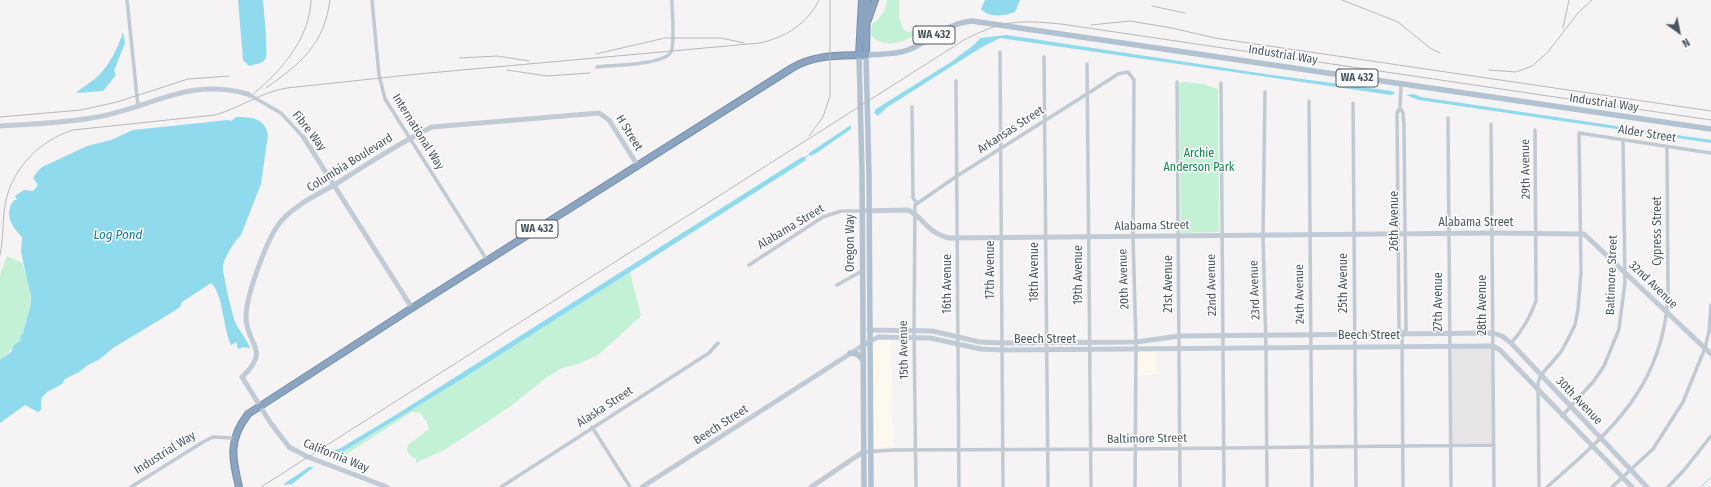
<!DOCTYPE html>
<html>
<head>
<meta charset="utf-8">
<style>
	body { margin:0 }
	#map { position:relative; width:1711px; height:487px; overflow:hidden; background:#f5f3f3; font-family:"Fira Sans Condensed",sans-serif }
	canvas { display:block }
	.north { position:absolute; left:1659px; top:12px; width:40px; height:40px; -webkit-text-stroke:3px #fff; paint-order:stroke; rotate:147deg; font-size:11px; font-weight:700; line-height:16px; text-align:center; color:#4a5661 }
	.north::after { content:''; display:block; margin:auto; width:14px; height:18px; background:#4a5661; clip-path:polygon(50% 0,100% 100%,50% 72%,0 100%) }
</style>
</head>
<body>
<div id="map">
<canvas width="1711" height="487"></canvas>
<div class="north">N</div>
</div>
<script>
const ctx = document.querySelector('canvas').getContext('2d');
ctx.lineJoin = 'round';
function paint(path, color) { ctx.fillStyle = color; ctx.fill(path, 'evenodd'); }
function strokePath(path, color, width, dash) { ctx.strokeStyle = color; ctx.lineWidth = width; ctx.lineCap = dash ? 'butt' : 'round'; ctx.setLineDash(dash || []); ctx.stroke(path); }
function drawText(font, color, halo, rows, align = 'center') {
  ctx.font = font + ' "Fira Sans Condensed",sans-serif'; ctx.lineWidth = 3; ctx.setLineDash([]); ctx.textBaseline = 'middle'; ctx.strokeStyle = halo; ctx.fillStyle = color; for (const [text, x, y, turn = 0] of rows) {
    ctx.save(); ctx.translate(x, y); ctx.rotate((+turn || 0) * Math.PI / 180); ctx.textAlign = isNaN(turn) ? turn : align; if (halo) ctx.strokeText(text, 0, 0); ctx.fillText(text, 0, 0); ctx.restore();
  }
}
paint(new Path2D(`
	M877,339H891L893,447L872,448L871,343Z
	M1156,350V375H1138V351Z`), '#fdf9ef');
paint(new Path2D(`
	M1452,348H1492V443H1452Z`), '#e6e4e5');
paint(new Path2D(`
	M887,0H899V17L903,29L908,32L925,27V28C910,40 886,52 871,35L872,24C881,17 886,12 887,0Z
	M1184,82L1203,84L1218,89L1219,232L1181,233L1179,83Z
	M7,256L23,263C23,271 28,277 29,285C32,302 28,316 23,333L20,336L21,340C13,346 9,353 0,360V275Z
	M630,272L641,316L598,355L578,364L562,368L546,378L508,408L444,450L416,463V459L411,457L407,450L408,445L429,429L427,422L420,413L412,412L334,462L333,458L459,381Z`), '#c3f1d5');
paint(new Path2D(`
	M238,0H263C264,9 268,54 266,58C263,64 255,64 249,66L243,60Z
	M985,0H1020L1015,12C1005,16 988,18 981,9Z
	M123,32L125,43L114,71L116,75L103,91L76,93C82,87 90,83 96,78C109,66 118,48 123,32Z
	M1007,35L1272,75L1392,91L1395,93L1391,95L1000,38L982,47L886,108L878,116L874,113L876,109L951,62L975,44L980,38Z
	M1414,94L1421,97L1711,140V143L1419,100L1406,95Z
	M236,117C251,117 265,118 268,135L261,184L241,235C236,239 223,259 223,267C223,275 232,315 236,324C240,332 247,339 250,348L243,347L239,349L237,347V342L231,345C223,328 223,293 211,283L182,302L180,307L171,313L113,348L100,359L88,365L79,372L65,379L62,384L47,392L41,399V410L38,412L25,405L0,423V360L11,352L14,345L21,340L20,336L23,333L30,307L31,297L21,252L22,237C11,226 4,213 14,200H17L15,196L24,190L33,191L38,185L33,178L37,172L42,167L87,146L111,140L133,130L228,120L231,121Z
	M851,125V129L815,154L810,156L809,155V153Z
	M802,157H805L806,160L459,381L341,453L333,458L330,457L333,450L339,449L394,416Z
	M309,467H314L292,484L284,485L285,483Z`), '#90daee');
strokePath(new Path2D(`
	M804,158L810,154
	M1701,487L1711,477`), '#90daee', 1);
const highway = new Path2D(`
	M868,20L875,0
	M859,55L862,0
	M239,487C232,457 228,440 248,414L412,308L792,68C816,54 839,56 866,55L867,0`);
strokePath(highway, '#7690ad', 8);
strokePath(new Path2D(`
	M127,0L138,106
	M372,0L379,75L385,99L487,260
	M1000,52L1003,487
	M1044,57L1048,487
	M1087,64L1091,487
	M597,67C612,65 664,65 671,52C675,45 672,10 672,0
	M956,81L959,487
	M1177,82L1180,487
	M1221,83L1224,487
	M1401,84L1400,108L1397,113L1399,329L1402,334L1403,487
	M1265,92L1263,235L1266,348L1267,487
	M1309,101L1312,487
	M1353,103L1356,487
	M912,107L913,198L917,203
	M1400,108L1403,113L1404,125L1406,330L1402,334
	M1448,118L1451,487
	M1491,124L1494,487
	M749,265L823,217L841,211H862
	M837,285L862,271
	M1511,343C1523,330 1530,318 1536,301L1535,130
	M1562,416L1593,382L1604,366L1619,329L1625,282L1623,140
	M592,427L630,487
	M863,452L894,450L1134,449L1494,445
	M131,487L203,442L213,437L235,438
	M501,487L709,353L718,343
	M916,487L914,330L915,205L957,176L1087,94L1118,74L1128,72L1134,80L1133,237L1136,342L1135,487
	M1539,487L1538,383L1541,375L1561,352L1568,339L1575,325L1578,309L1581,273L1579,133L1711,153
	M1547,487C1611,431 1663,387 1668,296L1667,147
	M1612,487L1653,449L1683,402L1705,348L1709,331L1711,305
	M1668,487L1685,469L1711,436`), '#c1cad2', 3.5);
strokePath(new Path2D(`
	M0,126C32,124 65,123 97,117C153,107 188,77 248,94
	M304,138L412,308
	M862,211L908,210C925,218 925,232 949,238L1492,233L1584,234L1711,354
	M869,330L932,331L980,342L1002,343L1136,342L1179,336L1493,333L1502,336L1511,343L1647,487
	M387,487L308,457L289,447L270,422L242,377C272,349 246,345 246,317C246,296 268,234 283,219C297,204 318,194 336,184C367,164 399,143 432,127L599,113L609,120L638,166
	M642,487L870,341L879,337L930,338L981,349L1002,350L1493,346L1500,350L1632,487
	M811,487L863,452`), '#c1cbd6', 5);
strokePath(new Path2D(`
	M859,55L862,173L864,487
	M850,353L857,354L862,359
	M871,487L869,174L866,55C880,54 895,55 908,50C931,41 947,23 972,21L1711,129`), '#b3c2d1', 5.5);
strokePath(highway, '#8ba5c1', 6);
strokePath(new Path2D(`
	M1342,0L1398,22L1430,48L1440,53
	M1152,6L1185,13
	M1091,25L1130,21L1172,28L1215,38L1711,111
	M1563,28L1569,0
	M596,54L665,38H721L744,43
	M460,58L497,56L529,61
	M507,70L547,76L590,73
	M1489,70L1516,72L1532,66L1548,52L1578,13L1592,0
	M266,88C301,63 324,45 330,0
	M248,98C278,75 310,40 311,0
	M0,117L81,110L117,102L188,79L229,76
	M809,136L823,117L830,96V0
	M0,255C4,237 2,218 6,200C14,166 41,140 73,130L215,115C240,108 261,92 287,88L418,74L760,43C786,37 807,24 819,0
	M261,487L964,40C1002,20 1019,20 1061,24L1711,120`), '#b5b8bd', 1);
strokePath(new Path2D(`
	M248,94L281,113L304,138`), '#c1cad2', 3.5);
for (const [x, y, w] of [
	[934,35,42],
	[1357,78,42],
	[537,229,42]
]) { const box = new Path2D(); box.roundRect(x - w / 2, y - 9, w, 18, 3); ctx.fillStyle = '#fff'; ctx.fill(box); strokePath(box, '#4a5661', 1); }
drawText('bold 11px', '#4a5661', null, [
	["WA 432",934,35],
	["WA 432",1357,78],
	["WA 432",537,229]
]);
drawText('12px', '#4a5661', '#fff', [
	["Industrial Way",1283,55,9],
	["Industrial Way",1604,103,8],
	["Arkansas Street",1011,130,-33],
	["Fibre Way",309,131,52],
	["International Way",418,132,58],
	["H Street",629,133,58],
	["Alder Street",1647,134,9],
	["Columbia Boulevard",350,163,-32],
	["29th Avenue",1526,169,-91],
	["26th Avenue",1395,221,-90],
	["Alabama Street",1476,223],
	["Alabama Street",1152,226,-1],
	["Alabama Street",791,227,-31],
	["Cypress Street",1658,231,-90],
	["Oregon Way",851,243,-90],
	["17th Avenue",991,270,-90],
	["18th Avenue",1035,272,-90],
	["19th Avenue",1079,275,-90],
	["Baltimore Street",1612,275,-88],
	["20th Avenue",1124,279,-92],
	["25th Avenue",1344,283,-90],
	["16th Avenue",948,284,-90],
	["21st Avenue",1169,284,-90],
	["22nd Avenue",1212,285,-91],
	["32nd Avenue",1653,285,44],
	["23rd Avenue",1255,290,-92],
	["24th Avenue",1300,294,-91],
	["27th Avenue",1439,302,-90],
	["28th Avenue",1483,305,-90],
	["Beech Street",1369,336],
	["Beech Street",1045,340],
	["15th Avenue",904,350,-91],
	["30th Avenue",1579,401,46],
	["Alaska Street",605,407,-33],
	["Beech Street",721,425,-33],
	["Baltimore Street",1147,439,-1],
	["Industrial Way",165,453,-32],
	["California Way",336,456,22]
]);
drawText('12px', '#17864f', '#fff', [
	["Archie",1199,154],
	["Anderson Park",1199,168]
]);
drawText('italic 13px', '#0c7c9b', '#fff', [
	["Log Pond",118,235]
]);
</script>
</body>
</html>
